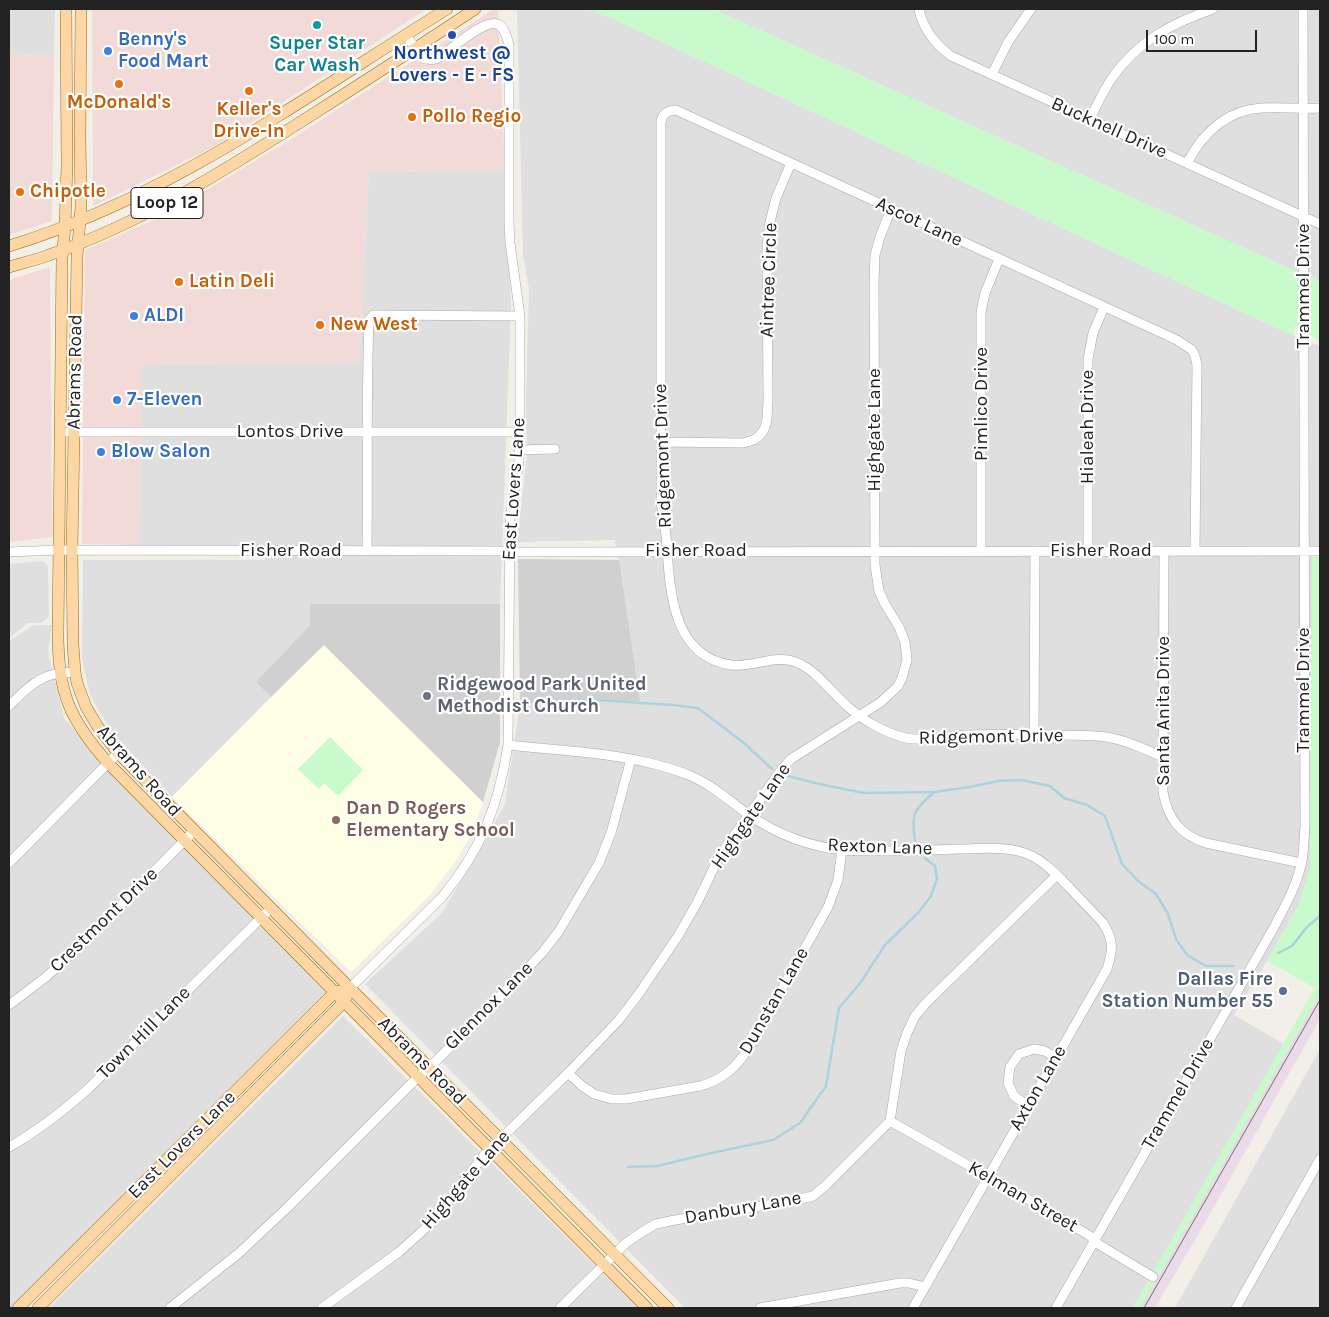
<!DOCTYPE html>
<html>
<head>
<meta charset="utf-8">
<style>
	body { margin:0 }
	#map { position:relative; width:1329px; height:1317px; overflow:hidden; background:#f2efe9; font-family:Karla,sans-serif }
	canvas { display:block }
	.frame { position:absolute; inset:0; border:10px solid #222; pointer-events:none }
	.scale { position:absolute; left:1146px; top:30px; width:111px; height:22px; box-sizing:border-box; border:2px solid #222; border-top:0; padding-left:6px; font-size:15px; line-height:18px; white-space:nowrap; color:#222; -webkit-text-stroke:4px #fff; paint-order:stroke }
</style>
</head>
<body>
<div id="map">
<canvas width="1329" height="1317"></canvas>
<div class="frame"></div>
<div class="scale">100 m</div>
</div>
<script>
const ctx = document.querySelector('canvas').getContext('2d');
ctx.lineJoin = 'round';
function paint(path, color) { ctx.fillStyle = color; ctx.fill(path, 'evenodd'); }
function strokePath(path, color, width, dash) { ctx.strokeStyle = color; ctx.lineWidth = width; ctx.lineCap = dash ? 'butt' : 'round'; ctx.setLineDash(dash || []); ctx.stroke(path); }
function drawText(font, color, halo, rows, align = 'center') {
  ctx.font = font + ' Karla,sans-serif'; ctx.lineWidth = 4.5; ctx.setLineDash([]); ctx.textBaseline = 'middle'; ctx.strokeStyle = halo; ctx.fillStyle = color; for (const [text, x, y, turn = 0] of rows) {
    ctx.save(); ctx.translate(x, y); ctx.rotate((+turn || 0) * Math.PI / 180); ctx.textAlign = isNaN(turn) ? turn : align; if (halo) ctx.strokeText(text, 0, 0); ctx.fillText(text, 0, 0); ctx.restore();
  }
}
paint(new Path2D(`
	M9,9H55L54,55L9,54Z
	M517,9H587L611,18L1294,336L1320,346V556H1313L1310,870L1299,904L1267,961L1234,1015L1284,1044L1133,1308H685L365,984L442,913L505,804L520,703L640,700L615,540L517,542L527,454L526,398L529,289L523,255Z
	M713,9H1320V282Z
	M505,170L511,306L500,604H310V625L257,682L271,697L172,797L109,728L90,695L82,660L83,560H265L262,545H140L141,365L359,363L369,171Z
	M43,561L48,566L49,617L41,623H28L9,638V564Z
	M34,625H52L48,651L64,718L115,777L326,992L11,1308H9V641Z
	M343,1016L638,1308H49Z
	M1320,1049V1308H1175Z`), '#e0dfdf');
paint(new Path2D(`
	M92,9H427L215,146L93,206Z
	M494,9H498L505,170L369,171L359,363L141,365L140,545L82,544L85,250L163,216L290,140Z
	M9,54L54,55L52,221L9,235Z
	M50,267L52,537L9,542V280Z`), '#f2dad9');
paint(new Path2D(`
	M1320,993V1019L1213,1209L1155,1308H1140Z`), '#ebdbe8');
paint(new Path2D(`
	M323,645L483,802L470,837L455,862L429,896L351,972L172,797Z`), '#ffffe5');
paint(new Path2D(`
	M518,559L619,560L640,701L520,703Z
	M310,604H500V742L483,802L324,645L271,697L256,682L310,625Z`), '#d0d0d0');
paint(new Path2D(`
	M587,9H713L1320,282V341L1294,326V336L611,18Z
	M1312,556H1320V983L1317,989L1320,990V993L1140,1308H1133L1315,988L1267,961L1299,904L1310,870Z
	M330,737L363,770L338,796L324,783L319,789L298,769Z`), '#c8facc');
strokePath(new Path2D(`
	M519,702L597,700L673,705L698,708L744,743L772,769
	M788,776L819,784L864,793L934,792L970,787L998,781L1022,780L1050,786L1064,798L1087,805L1105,816L1122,864L1138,881L1156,894L1168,914L1176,939L1187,955L1206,966H1233
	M915,841C911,814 913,811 933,793
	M1278,953L1292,946L1307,927L1320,916
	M628,1167L657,1166L707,1154L773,1140L800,1123L826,1086L839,1008L861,982L885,945L919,912L931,896L937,879L935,866L925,858`), '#aad3df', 2.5);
const minor = new Path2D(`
	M919,9C923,29 935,44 951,56L1320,224
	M992,74L1008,42L1031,9
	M1090,119C1097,105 1103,91 1112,78C1138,41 1172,23 1213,9
	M1187,163C1203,133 1226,110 1262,108C1281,107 1301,109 1320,108
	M60,432H520
	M661,442L743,443C746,442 752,441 755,439C769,431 767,415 768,401L767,245L770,222L776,198L791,163
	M520,450L555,449
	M367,551C368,474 366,397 369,320L373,315L520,316
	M981,551V312L985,293L999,259
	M1088,551V359L1093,333L1104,307
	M1164,551L1163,792C1168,819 1180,835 1206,843L1301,863
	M9,552L59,550L500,551L518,552L1320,551
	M9,706C21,694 34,680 51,675C58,673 67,673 75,672
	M1034,734L1035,551
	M508,745C555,750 603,752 650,763C662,766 674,769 686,774C710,783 728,800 749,815C777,834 810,847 844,850C882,853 920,850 957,849C982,849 1009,845 1032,856C1046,863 1058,876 1069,887C1080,899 1092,911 1103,923C1114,940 1113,950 1107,969L913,1308
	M1163,757C1145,749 1125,740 1106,737C1090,735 1073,735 1057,735C1027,734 996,734 966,735C948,736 923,742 906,738C885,733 862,720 846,705C831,692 818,672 798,663C776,653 754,668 731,665C669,656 670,584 666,536C665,525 663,514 661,503V123C662,114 666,111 676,110L1177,340L1192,350L1195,356L1197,365L1195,550
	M9,863L118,753
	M350,988L442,897C481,850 499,805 508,745L510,519L519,461L520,432V316L510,243L509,222V45C507,39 506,29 499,25C486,16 449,52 436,59C432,60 429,59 425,59L405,35
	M9,1005L46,977L77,949L195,830
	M568,1073L582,1086L594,1094L612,1099H626L700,1086C722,1080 736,1068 748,1049L828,907L838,880L842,849
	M1028,1106L1014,1096L1008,1083L1010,1067L1019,1054L1034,1049L1045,1051L1056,1058
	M890,1121L1035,1203L1090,1236L1098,1244L1153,1277
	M9,1147C38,1131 63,1111 88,1089L271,908
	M170,1308L239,1253L288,1207L418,1077L429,1068L523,973L542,953L559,931L599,863L611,833L631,759
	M322,1308L399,1252L430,1224L452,1197L484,1155L568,1073L618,1021L638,995L678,936L698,901L720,855L782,769L791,759L881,702L898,686L902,678L907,660L905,642L899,627L885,604L879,591L875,565L874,281L875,255L880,237L891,209
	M560,1308L626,1243L642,1232L656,1224L675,1220L792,1201L813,1196L825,1186L890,1121L901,1051L907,1033L915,1016L926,1003L1057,875
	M760,1308L900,1283H909L925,1287
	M1056,1308L1273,929C1284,908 1297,886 1302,861C1304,850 1304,838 1305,826L1303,9
	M1236,1308L1320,1159`);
const major = new Path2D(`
	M66,9L67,164L65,227L62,259L58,634C58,692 69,719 108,763L647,1308
	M81,9L80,135L81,207L77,257L72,550L73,645L75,672L77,683L86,707L98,727L118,753L342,980L668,1308
	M9,246C170,197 306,96 447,9
	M9,267C22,263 36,260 49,255C142,223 227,169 310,116C365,81 421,45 475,9
	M18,1308L335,992L341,991
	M38,1308L344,1002L347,995`);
strokePath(minor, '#a9a9a9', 10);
strokePath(major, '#a06b00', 12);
strokePath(minor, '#fff', 9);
strokePath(major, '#fcd6a4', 11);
strokePath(new Path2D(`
	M1144,1308L1320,1000`), '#707070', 1);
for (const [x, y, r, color] of [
	[317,25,5,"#0f9aa8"],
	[452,35,5,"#1a4fb4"],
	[108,51,5,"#3f7fe0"],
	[119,84,5,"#e8710a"],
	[249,91,5,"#e8710a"],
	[412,117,5,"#e8710a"],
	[20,192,5,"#e8710a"],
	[179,282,5,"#e8710a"],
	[134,316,5,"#3f7fe0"],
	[320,325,5,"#e8710a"],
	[117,400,5,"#3f7fe0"],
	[101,452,5,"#3f7fe0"],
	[427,696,5,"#6b7280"],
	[336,820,5,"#8d6e63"],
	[1283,991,5,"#5c6f8a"]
]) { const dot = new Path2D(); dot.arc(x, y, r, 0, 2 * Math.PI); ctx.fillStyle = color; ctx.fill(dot); strokePath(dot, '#fff', 2); }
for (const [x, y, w] of [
	[167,203,72]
]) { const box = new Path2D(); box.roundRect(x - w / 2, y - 15.5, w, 31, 4); ctx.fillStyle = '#fff'; ctx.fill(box); strokePath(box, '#222', 1); }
drawText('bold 18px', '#222', null, [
	["Loop 12",167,203]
]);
drawText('bold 19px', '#366cbe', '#fff', [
	["Benny's",118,40],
	["Food Mart",118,62],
	["ALDI",144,316],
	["7-Eleven",127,400],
	["Blow Salon",111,452]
], 'left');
drawText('bold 19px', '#0d838f', '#fff', [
	["Super Star",317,44],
	["Car Wash",317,66]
]);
drawText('bold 19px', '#164399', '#fff', [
	["Northwest @",452,54],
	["Lovers - E - FS",452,76]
]);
drawText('bold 19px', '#c56008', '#fff', [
	["McDonald's",119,103,"center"],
	["Keller's",249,110,"center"],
	["Drive-In",249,132,"center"],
	["Pollo Regio",422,117],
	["Chipotle",30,192],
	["Latin Deli",189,282],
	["New West",330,325]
], 'left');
drawText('19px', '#222', '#fff', [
	["Bucknell Drive",1109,128,24],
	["Ascot Lane",919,222,25],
	["Aintree Circle",769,280,-88],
	["Trammel Drive",1304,286,-90],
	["Abrams Road",75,372,-89],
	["Pimlico Drive",982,404,-90],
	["Hialeah Drive",1088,427,-90],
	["Highgate Lane",875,430,-90],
	["Lontos Drive",290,432],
	["Ridgemont Drive",663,456,-92],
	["East Lovers Lane",514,489,-86],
	["Fisher Road",291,551],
	["Fisher Road",696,551],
	["Fisher Road",1101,551],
	["Trammel Drive",1304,690,-90],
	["Santa Anita Drive",1164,711,-90],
	["Ridgemont Drive",991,737,-1],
	["Abrams Road",139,771,48],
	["Highgate Lane",751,816,-55],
	["Rexton Lane",880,847,2],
	["Crestmont Drive",104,920,-44],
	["Dunstan Lane",774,1001,-60],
	["Glennox Lane",489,1006,-45],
	["Town Hill Lane",144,1033,-45],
	["Abrams Road",422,1061,45],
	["Axton Lane",1038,1088,-60],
	["Trammel Drive",1178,1094,-60],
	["East Lovers Lane",182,1145,-45],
	["Highgate Lane",466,1180,-49],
	["Kelman Street",1023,1197,30],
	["Danbury Lane",743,1208,-10]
]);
drawText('bold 19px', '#5b616d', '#fff', [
	["Ridgewood Park United",437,685],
	["Methodist Church",437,707]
], 'left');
drawText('bold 19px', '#785e54', '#fff', [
	["Dan D Rogers",346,809],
	["Elementary School",346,831]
], 'left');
drawText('bold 19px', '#4e5e75', '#fff', [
	["Dallas Fire",1273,980],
	["Station Number 55",1273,1002]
], 'right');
</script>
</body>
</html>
